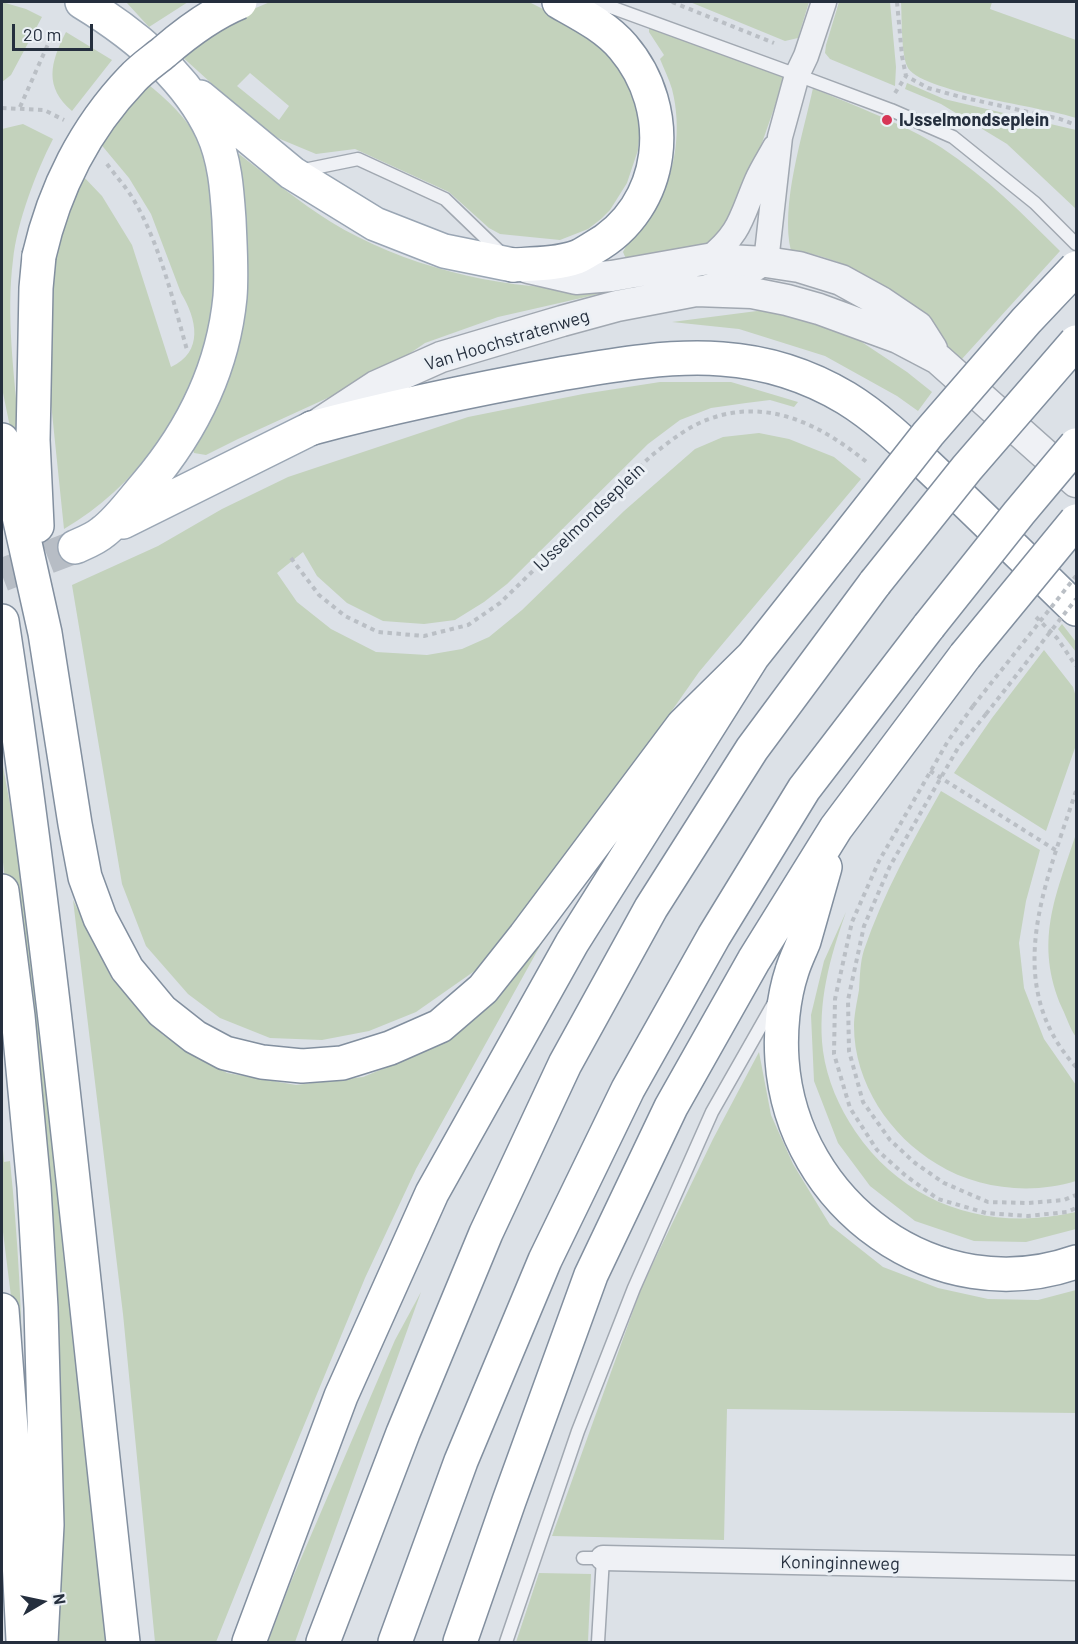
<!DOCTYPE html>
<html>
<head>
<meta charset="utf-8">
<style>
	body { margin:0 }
	#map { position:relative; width:1078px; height:1644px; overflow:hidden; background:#dce1e7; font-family:Barlow,sans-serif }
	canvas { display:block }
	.frame { position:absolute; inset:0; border:3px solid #252f3e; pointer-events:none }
	.north { position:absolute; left:12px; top:1572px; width:60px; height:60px; -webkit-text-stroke:4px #ebf0f5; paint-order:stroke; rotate:81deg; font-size:16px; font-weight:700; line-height:24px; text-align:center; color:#252f3e }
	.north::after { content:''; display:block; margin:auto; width:21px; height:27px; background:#252f3e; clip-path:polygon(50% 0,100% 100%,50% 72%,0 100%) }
	.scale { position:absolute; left:12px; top:24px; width:81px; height:27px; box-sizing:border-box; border:3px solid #252f3e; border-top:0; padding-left:8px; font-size:18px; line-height:21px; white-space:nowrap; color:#252f3e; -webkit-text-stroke:4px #ebf0f5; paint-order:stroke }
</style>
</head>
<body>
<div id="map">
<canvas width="1078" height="1644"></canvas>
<div class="frame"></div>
<div class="north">N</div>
<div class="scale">20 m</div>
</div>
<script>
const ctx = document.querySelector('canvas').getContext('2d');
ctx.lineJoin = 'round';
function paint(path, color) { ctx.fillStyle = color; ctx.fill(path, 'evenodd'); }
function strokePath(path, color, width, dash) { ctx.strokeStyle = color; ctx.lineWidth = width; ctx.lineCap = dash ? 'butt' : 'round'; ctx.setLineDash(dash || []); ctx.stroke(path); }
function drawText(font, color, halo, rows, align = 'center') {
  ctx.font = font + ' Barlow,sans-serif'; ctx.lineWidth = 6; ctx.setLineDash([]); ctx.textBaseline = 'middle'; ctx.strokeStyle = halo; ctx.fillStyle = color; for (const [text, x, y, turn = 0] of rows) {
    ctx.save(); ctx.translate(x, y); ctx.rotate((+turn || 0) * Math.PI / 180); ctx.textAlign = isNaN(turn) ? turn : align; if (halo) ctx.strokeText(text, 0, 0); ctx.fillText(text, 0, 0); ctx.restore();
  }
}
paint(new Path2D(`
	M2,2L26,9L42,17L11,75L2,82Z
	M126,2H188L149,27Z
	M270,2H529L585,30L621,63L638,105L640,129L638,150L627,183L610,210L601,219L588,229L560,240L500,234L489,228L449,192L355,149L316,154L280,139L263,130L178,53L239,15ZM250,73L289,106L279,120L237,86Z
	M690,2H809L798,38L785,41Z
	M839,2H890L896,67L895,86L830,59L825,53L826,45Z
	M901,2H992L990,9L1076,40V118C1046,107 917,92 907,66C901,52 902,18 901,2Z
	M649,28L785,77L748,183L718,236L705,250L627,261L623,252C631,234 647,224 656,207C676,173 682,128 672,89C669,79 664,69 660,59L664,55L649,32Z
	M66,32L112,60L72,111C44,87 50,63 66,32Z
	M145,82C167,99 187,118 200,143C212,167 213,215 213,242C214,273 216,306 207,337C185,417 136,487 64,529L48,374L54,242L80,173L102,196L132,245L171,367C204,352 197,319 181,293L151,214L129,178L99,142Z
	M907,83L944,99L1076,130V209L1007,144L941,104L905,89Z
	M813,88C854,106 905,124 942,148C986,177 1023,214 1060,251L961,360C913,313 862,256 791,251C780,205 803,135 813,88Z
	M23,124L53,139C36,172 17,222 13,260C6,315 14,374 19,429L11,432L2,388V129Z
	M239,154C269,177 299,202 331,222C408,269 510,292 600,288L599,294L498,317L425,343L380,374L238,439L206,455L194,453L191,440L205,417L235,155Z
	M788,310L833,323L907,372L932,392L918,411L897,396L825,356L739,329L672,322L757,311Z
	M660,382H731L798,402L794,407L770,400L746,403L711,408L680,420L648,444L507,584L484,602L455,620L424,624L383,621L347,603L317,576L303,552L277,573L297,602L331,629L376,652L427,655L462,649L489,637L522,610L624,511L695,449L723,437L759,433L789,439L834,457L861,479L699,672L626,776L486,963L416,1012L369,1031L322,1040L270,1038L220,1018L188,994L146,946L122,884L72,585L158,546L222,509L288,477L468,417L583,394Z
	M1062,624L1076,642V652L1058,629Z
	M1044,650L1073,687L1076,697V745L1046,831L954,773L992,718Z
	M2,761L25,886L106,1642H53L29,1103L2,853Z
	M941,791L1040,850L1026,901L1019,943L1024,988L1044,1039L1076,1085V1181C1031,1195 977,1189 937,1164C890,1136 854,1083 854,1026C854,1015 857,1002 859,990C860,977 860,962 864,950C883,894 912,842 941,791Z
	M1076,834V1037C1070,1029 1067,1018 1062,1008C1034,943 1055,897 1076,834Z
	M570,892L416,1169L365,1278L271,1505L216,1642H155L123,1314L73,900L112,979L163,1035L227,1073L296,1085L363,1077L419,1054L459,1028Z
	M846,912C830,957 817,1003 823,1051C827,1080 839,1107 855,1131C906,1206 990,1232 1076,1212V1229L1026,1242L974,1241L915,1221L870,1186L838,1143L814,1081L811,1015L824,961Z
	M759,1052L771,1115L793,1164L830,1225L883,1267L938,1288L988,1299L1038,1300L1076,1290V1413L727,1409L724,1540L552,1536L642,1286L713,1139Z
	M2,1138L4,1162L10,1161C18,1238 22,1315 23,1393L2,1224Z
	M421,1292L295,1642H268L290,1584L395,1340Z
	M539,1573L591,1574L588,1642H516Z`), '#c3d2bc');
strokePath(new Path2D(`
	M2,575L75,547`), '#b7bdc5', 33, [33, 16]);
const service = new Path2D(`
	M597,2L797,75L891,110L953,137L1035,203L1076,244
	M299,171L358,159L445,199L502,254
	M583,1558H603L598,1642
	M506,1642L578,1431L634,1288L712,1112L774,1003`);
const minor = new Path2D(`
	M708,259C741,233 741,217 757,180C762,169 769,158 775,147
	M704,288L752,271L766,262L780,137L797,75L806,56L824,2
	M603,1558L1076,1568`);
const tertiary = new Path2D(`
	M528,268L576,279L612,276L708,259L766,262L799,267L841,280L881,302L918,327L932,349
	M321,422L376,386L441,357L562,321L617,306L696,291L752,293L787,300L819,309L898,338L938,359L1076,482`);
const primary = new Path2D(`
	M200,97L292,173L375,224L444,251L513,265
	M123,522L312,428
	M75,547C84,543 95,539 103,532C119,520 133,500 146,485C192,431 223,369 230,297C232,272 230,246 229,220C227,190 225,159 212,131C186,76 133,33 82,2`);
const motorway = new Path2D(`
	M513,265C533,264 558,264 577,257C582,255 588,251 593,248C667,207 676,109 623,47C606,27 582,15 559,2
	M312,428C394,406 477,389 560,374C613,365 669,355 722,359C766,362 809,376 846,398C882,420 912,451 943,480C988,523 1032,566 1076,609
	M2,440L45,633L75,824L85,877L100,918L127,969L162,1011L195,1037L225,1053L262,1062L302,1066L342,1063L390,1048L440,1026L483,989L525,936L683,725L753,656
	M37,526L33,440L36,288L39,256
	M2,621C54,960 85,1302 123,1642
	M825,867C818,891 811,917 804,941C800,951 795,961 792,971C783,998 780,1032 782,1060C792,1205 937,1311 1076,1262
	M2,891L18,1016L34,1187L41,1308L47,1525L41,1642
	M2,1310L15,1481L23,1640
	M249,1642L341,1396L432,1193L572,943L753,656L836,551
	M323,1642L403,1433L486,1233L565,1064L651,908L752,749L875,583
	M395,1642L461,1461L545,1260L628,1089L714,936L804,789L929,626
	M460,1642L509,1501L591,1275L671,1107L754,960L836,828L965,656`);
strokePath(service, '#a1a8b1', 15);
strokePath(minor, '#a1a8b1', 27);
strokePath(tertiary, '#a1a8b1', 33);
strokePath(primary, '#9aa6b4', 36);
strokePath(motorway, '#828f9f', 36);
strokePath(new Path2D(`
	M672,2L774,43
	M897,2L902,56L906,76L928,88L961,97L1060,119L1076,125
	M895,93L906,76
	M20,107L53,33
	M2,108L44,110L64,120
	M107,164C115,175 125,186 132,197C159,241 173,300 187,350
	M291,558L319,595L345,616L378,632L424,636L468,625L500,603L651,456C669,442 687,427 709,419C769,397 823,426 869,464
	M1036,617L1057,638L1076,666
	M973,706L948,741L879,861L852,922L835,999L834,1054L850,1108L877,1150L906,1176L938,1199L986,1213L1028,1216L1067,1212L1076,1208
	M986,714L958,748L890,866L864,926L848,1000L849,1051L863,1102L890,1140L915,1163L944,1183L988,1202L1028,1203L1064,1200L1076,1195
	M930,771L1057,851
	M1076,791C1046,883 1000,983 1076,1067`), '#babfc5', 4, [4.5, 4.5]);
strokePath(service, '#eff1f5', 12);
strokePath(minor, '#eff1f5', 24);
strokePath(tertiary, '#eff1f5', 30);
strokePath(primary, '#fff', 33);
strokePath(motorway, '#fff', 33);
const motorwayBridge = new Path2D(`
	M39,256C54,190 85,128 132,79C141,69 153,61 164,52C187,32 211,14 240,2
	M836,551L928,434L1026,321L1076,268
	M875,583L967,468L1076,342
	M929,626L1019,513L1076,445
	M965,656L1076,521`);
strokePath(motorwayBridge, '#828f9f', 36, []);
strokePath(new Path2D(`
	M973,706L1076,576
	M986,714L1076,599`), '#babfc5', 4, [4.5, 4.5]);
strokePath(motorwayBridge, '#fff', 33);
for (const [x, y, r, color] of [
	[887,120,6,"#d73656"]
]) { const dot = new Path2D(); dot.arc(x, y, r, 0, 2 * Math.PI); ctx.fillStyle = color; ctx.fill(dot); strokePath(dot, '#ebf0f5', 2); }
drawText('bold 18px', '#252f3e', '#ebf0f5', [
	["IJsselmondseplein",899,120]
], 'left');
drawText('18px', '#252f3e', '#ebf0f5', [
	["Van Hoochstratenweg",507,340,-17],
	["IJsselmondseplein",589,517,-44],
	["Koninginneweg",840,1563,1]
]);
</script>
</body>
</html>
